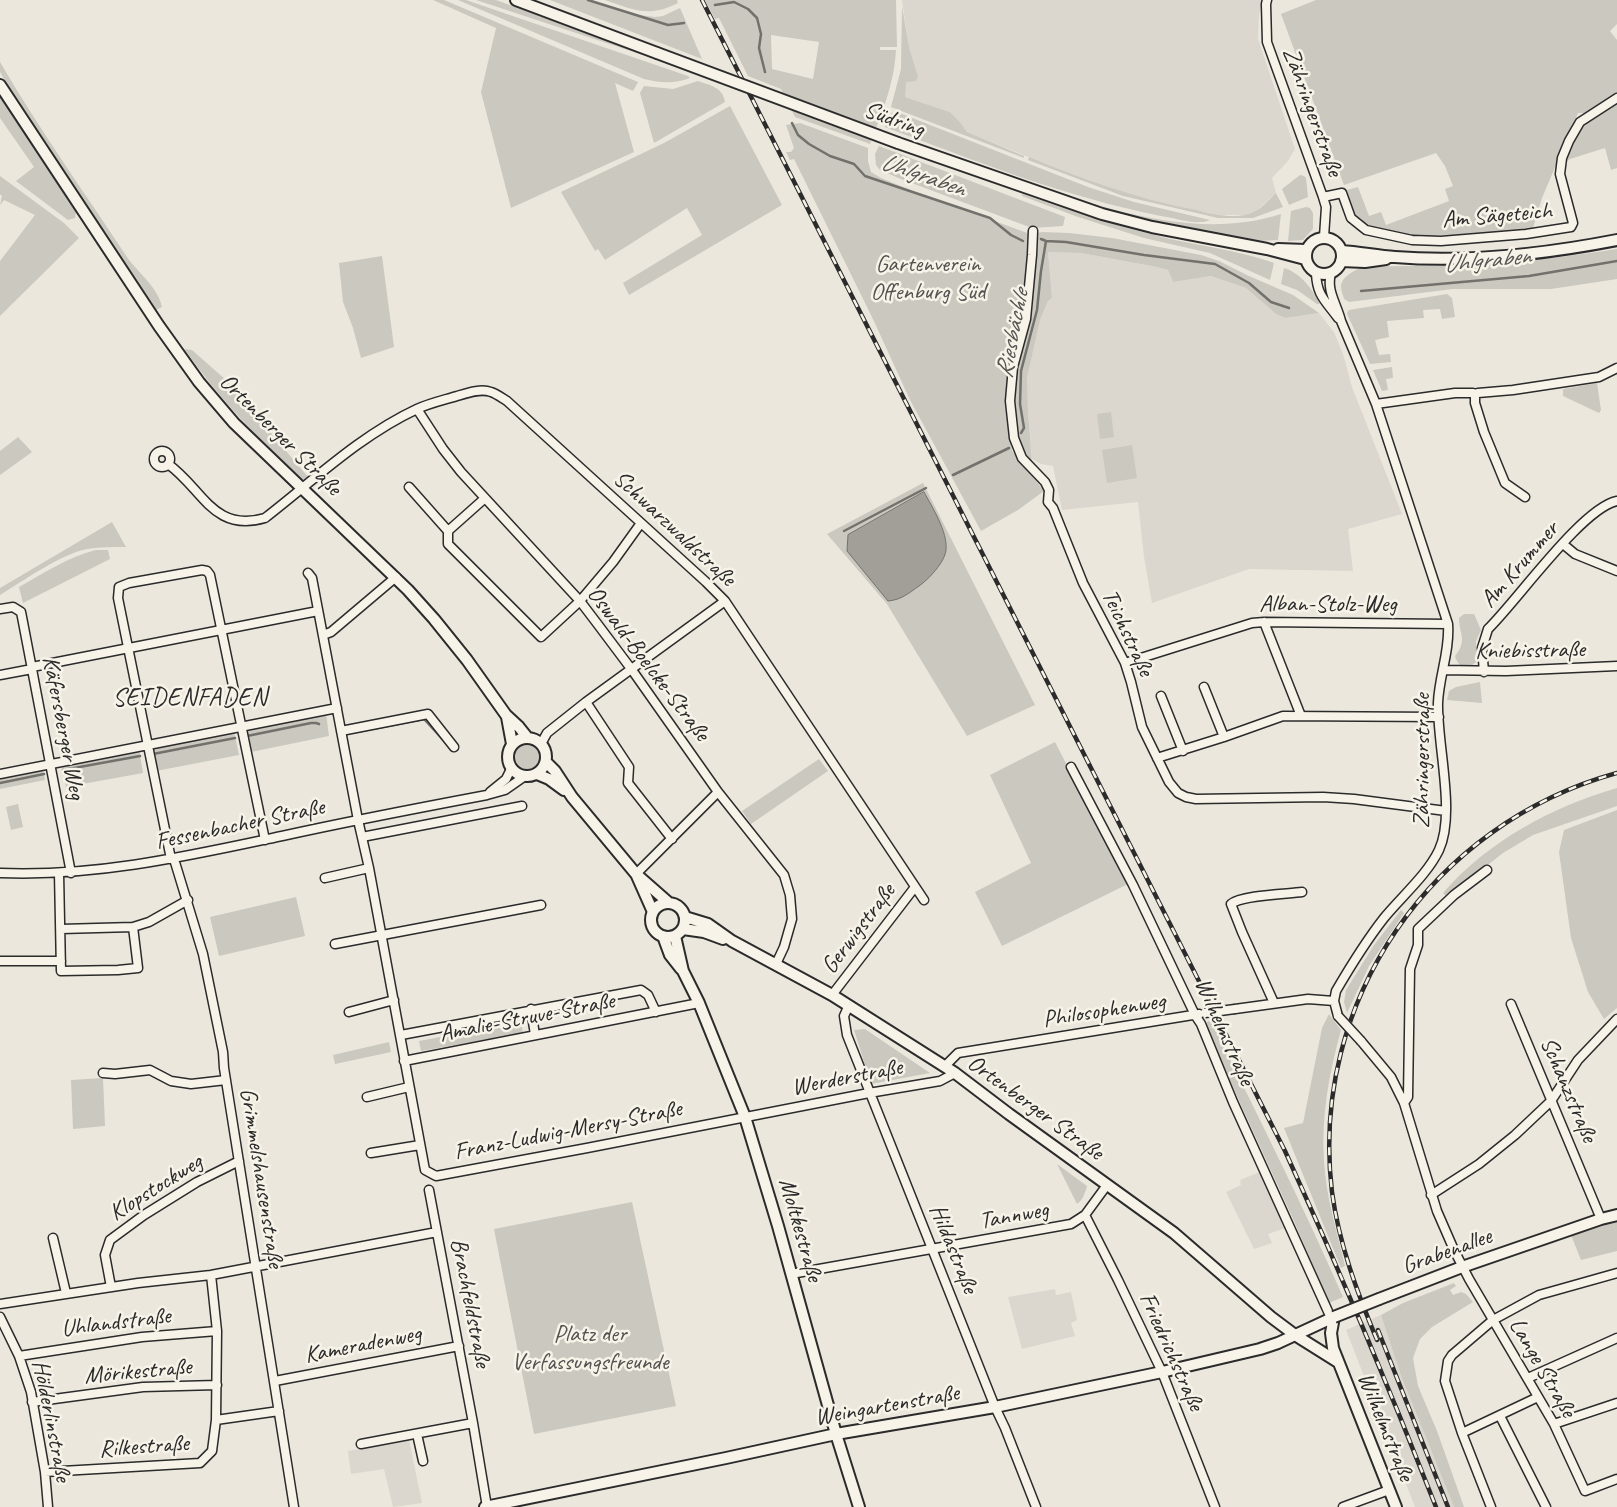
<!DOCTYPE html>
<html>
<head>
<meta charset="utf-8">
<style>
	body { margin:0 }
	canvas { display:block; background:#ebe7dd }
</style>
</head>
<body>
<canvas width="1617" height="1507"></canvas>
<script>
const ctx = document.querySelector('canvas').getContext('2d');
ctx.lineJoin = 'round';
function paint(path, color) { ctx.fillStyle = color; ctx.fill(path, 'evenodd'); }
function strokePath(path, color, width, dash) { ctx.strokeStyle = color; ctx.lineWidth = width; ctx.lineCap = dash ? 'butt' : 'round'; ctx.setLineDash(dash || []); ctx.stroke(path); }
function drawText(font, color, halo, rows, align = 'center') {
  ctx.font = font + ' Caveat,sans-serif'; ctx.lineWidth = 5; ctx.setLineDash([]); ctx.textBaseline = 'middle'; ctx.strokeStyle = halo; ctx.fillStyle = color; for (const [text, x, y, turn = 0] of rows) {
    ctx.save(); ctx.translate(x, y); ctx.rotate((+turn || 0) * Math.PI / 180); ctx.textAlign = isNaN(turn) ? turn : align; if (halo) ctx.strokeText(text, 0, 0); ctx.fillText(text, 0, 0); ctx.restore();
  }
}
paint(new Path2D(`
	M902,0H1263L1259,15L1258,39L1295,149L1288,161L1272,178L1276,193L1255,212L1247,215H1220L1175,206L1122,192L1043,163L967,132L960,122L950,112L905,97V82L918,76L909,47Z
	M1048,252L1081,253L1157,267L1168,270L1173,282L1211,276L1246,288L1276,314L1285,318L1319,313L1334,332L1343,354L1352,387L1402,514L1348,529L1353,571L1249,569L1152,603L1144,557L1138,502L1062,510L1053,466L1041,464L1032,459L1028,411L1027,377L1030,358L1040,320L1048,301L1052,298Z
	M1260,1172L1286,1228L1268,1234L1272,1243L1254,1249L1226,1192L1241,1185L1240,1180Z
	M1055,1289L1056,1295L1071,1292L1077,1320L1071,1323L1075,1336L1022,1349L1008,1297Z
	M1381,1315L1401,1376L1454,1507H1415L1346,1330Z
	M409,1440L422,1503L393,1507L384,1469L351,1474L348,1451Z`), '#dbd7ce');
paint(new Path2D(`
	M433,0H444L638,82L633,91L615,83L634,152L511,208L481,92L496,28Z
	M458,0H466L688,76L690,78C674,84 661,83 644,79Z
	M476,0H496L655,58V59Z
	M550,0H590L639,15L655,17L663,16L680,8L702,59Z
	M605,0H677L678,3C649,18 634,10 605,0Z
	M705,0H896L897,47H880V50H896C894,85 882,112 870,144L795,117L781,89L748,76L719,18L715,19ZM771,35L819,42L813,79L772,69Z
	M1316,0H1617V24L1610,31L1617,40V95L1586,113H1578L1542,198L1533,228C1495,232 1386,247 1358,219C1351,211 1349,200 1347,190L1358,187L1369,216L1381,212L1386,225L1449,201L1445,189L1453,186L1445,166L1436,153L1344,185L1281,14Z
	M902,6L909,47L918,76L916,81L906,82L905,97L950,112L960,122L967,132L1024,156V158L891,107L901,69Z
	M0,62C39,129 84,192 127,257C138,273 158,287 162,307L156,310L153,308L29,121L0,72Z
	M698,81C709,85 723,87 725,102L654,143L640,93L644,86L673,89Z
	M0,97L76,212L75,218L68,220L16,181L34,167L0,118Z
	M1617,102V168L1611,170L1605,148L1570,159L1564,164C1565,150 1575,130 1586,121C1596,114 1607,108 1617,102Z
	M730,106L782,205L629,295L623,283L702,235L687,208L605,260L598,249L595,251L561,192L664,143Z
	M897,112L1088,187L1134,202L1210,220C1196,226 1176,218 1161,216C1065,197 976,161 885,127L891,113Z
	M800,123L868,148V161L871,172L881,178L918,193L1030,234L1019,338L1009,381L1008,420L1012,451L1044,491L1018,510L981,531L910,400L872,317L794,159L790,160L786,152H791L794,148L786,125Z
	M879,146L1065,217L1063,226L1032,228L901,179L880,170L876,165L875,154Z
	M1029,157C1083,179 1138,199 1196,210C1213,214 1232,219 1249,214C1259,211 1268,201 1276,193L1283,207L1253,218H1218L1123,196L1028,160Z
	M1300,175L1304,176L1306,178L1308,197L1289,205L1282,189Z
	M0,176L64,223L79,238L0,316V261L35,215L4,200L0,205L2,196L0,194Z
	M1016,180C1099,206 1195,242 1281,214L1278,240L1259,241L1151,222L1082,203Z
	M1022,194C1069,210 1115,225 1162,237C1199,246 1238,250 1274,263L1270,280L1210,253L1144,238L1078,217L1022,196Z
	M1306,207L1310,208L1313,213V229L1303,240L1288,241L1291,211Z
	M1042,232L1069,233L1112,238L1201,255L1219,261L1249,276L1293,295L1319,313L1285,318L1276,314L1246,288L1211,276L1173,282L1168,270L1157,267L1081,253L1048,252L1052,298L1048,301L1040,320L1027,377L1028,411L1032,463C1023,457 1022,451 1020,441L1018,440L1016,428L1014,394L1017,363L1029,320L1038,233Z
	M1617,249V279L1551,289H1453L1349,302L1344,299C1343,295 1341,291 1341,287C1341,276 1357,269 1366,266C1451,267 1533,263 1617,249Z
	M382,256L394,347L361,358L353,328L343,302L339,263Z
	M1284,268C1301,273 1312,289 1320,304H1317L1297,290L1281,284Z
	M1447,294L1452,298L1455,317L1442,319L1440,309L1423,310L1424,318L1387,321L1389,337L1375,340L1379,355L1390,354L1391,362L1370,364L1348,316L1347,313L1349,310Z
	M184,349L192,350L226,380L308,477L304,480C259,441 219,398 184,349Z
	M1392,367L1393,378L1386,379L1388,390L1382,391L1373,370Z
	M1597,383L1601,410L1599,413L1563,396V389Z
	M1111,412L1114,437L1100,439L1097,414Z
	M18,437L32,452L0,475V451Z
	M1132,445L1137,478L1107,483L1102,450Z
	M923,483L1035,705L967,736L887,604L827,534Z
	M112,522L126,547C113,547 100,547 87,549C61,554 23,581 0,595V588Z
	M96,550H108L110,559L23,603L19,587C44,573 68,557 96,550Z
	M1464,614H1474L1481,630L1476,641V662L1470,667C1461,667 1457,664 1455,656C1468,640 1459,634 1459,618Z
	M1480,682L1482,703L1447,700L1449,691L1456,687Z
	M326,713L329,736L251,752L246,729Z
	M234,732L239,755L156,771L151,748Z
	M1055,742L1128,884L1002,946L975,892L1031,863L990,775Z
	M515 757a12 12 0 1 1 24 0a12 12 0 1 1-24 0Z
	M139,750L143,773L66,787L62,766Z
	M819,759L828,771L751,824L742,811Z
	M43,769L45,780L0,789V777Z
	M1617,788V806L1533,835L1503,853L1447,897L1443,893C1488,841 1552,807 1617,788Z
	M18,804L23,827L11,830L6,807Z
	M1617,810V1008L1604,1019L1588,992L1571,938L1559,852L1564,830Z
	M296,897L305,936L219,956L210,917Z
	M1401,910L1404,913L1369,966L1347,1013L1344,1002L1346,990L1374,945Z
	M1329,1014L1341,1030C1329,1073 1321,1117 1324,1161C1326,1197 1337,1232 1345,1266L1341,1268L1284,1128L1303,1123L1322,1028Z
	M1208,1021H1211C1256,1112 1302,1203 1343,1297L1329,1303L1294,1221L1205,1026Z
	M521,1022L523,1033L421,1051L419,1041Z
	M865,1029L930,1073L871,1084L854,1030Z
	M389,1042L391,1052L335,1064L333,1055Z
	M103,1078L105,1126L73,1129L71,1080Z
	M1057,1164L1087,1186C1085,1193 1083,1200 1077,1204Z
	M632,1202L676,1406L534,1434L494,1229Z
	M1617,1220V1251L1581,1260L1571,1235L1603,1223Z
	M1454,1283L1456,1286L1450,1290L1453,1295L1461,1292L1466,1294L1473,1302L1432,1327L1420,1339L1413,1358L1418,1386L1437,1431L1464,1507H1454L1401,1376L1381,1315L1403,1303Z`), '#cbc8bf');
const water = new Path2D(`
	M924,492C932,507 948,532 946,550C945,562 928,580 919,586C909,593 901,600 888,601L847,551L848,535Z`);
paint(water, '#a29f98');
strokePath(water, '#72716c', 1);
strokePath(new Path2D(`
	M588,0L668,25L684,23
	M715,5L734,2L748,9L757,18L761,34L759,48L765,72
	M792,123L798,135L809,144L830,156L854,164L865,176L990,218L1011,235L1023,241
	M1041,239L1046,241L1066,242L1144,255L1215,264L1249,283L1271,302L1289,308
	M1361,291L1529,276L1617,261
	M1021,433L1024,428L1020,404L1021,371L1037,310L1041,271L1046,241
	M953,475L1009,448
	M844,531L926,488
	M356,732L424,719L446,743
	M247,736L311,723H316L319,724
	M153,754L235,738
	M63,770L140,756
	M0,783L44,774`), '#72716c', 2.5);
const street = new Path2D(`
	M1267,0L1266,4L1267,42L1323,197L1326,207L1324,237
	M1323,197L1342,193L1351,218L1366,230L1412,240L1441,241L1526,234L1571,227L1573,223L1560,174L1562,158L1569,141L1580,122L1617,98
	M1033,231L1032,255L1026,319L1013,367L1010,401L1014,438L1022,458L1045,482L1049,490L1048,502L1053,508L1083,583L1125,663L1131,682L1142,727L1169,782L1178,793L1186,797L1196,799L1323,797L1354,799L1446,811
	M1316,273C1317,296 1325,300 1338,318
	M1331,273C1326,291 1337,304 1341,321L1376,404L1448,624C1450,651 1439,676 1438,703C1437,745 1456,813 1439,850C1427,875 1401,897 1384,918C1366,941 1350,967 1336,991L1334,1001L1338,1016
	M1478,393L1513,390L1599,377L1617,368
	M1475,395V403L1484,432L1505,483L1525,497
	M1376,404L1455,393H1473
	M417,409L443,449L461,472L580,601L599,626L632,670L718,792L784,875L790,895L792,919L784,947L776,964
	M154 459a8 8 0 1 1 16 0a8 8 0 1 1-16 0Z
	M168,464C203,489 213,533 265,518C314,480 361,435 417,409C430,403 444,400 457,396C467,393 481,388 491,392C497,394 502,398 507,401L706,582L725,601L924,900
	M409,487L448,531
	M484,499L448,531V544L541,637L580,601L613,562L641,523
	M1563,544L1575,554L1617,571
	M308,573L312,578L358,820L369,868L425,1170L436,1176L587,1148L869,1093L940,1081L955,1073
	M0,609L13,607L21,612L22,617L71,873
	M1264,622L1301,716
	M323,635L331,632L396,577
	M1125,663L1252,623L1264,622L1448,624
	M32,667L318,611
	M1444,670L1506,671L1617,666
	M1484,672L1482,648L1488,629C1517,601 1582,508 1617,501
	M0,675L32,669
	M1204,687L1224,737
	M1161,696L1183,751
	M586,702L629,767L628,783L672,839
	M341,731L428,714L454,747
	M541,744L547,733L586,702L725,601
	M1157,758L1224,737L1283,716L1439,717
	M1071,767L1133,885L1195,1015L1201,1024L1233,1102L1331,1318
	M0,774L337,708
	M490,792L506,779L511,769
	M362,837L522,806
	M171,859L118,598L119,587L129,583L202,570L207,571L210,575L265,840
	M174,859L203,954L223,1052L224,1068L294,1507
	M0,873C96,877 188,856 282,836C350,821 418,808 487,795L505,790L525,776
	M59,873L61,971L118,970L138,968L133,927
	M636,874L718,792
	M325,878L369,868
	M61,929L133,927L149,922L188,900
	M335,944L541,905
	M0,961H61
	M832,995L915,887
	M1274,1003L1242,932L1231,904C1241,895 1287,894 1302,892
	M1511,1004L1601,1219
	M849,1005L844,1016L847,1035L995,1407L1005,1428L1036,1507
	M531,1009L535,1035
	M1235,1009L1308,999L1334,1001
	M349,1012L394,1000
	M401,1035L641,990L648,995L656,1012
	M1361,1041L1391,1077L1404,1103L1437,1211L1454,1250L1469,1279L1554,1424L1585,1491L1617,1479
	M404,1061L699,1003
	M945,1066L958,1053L1199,1014
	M103,1073L115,1074L150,1070L171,1081L191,1084L226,1080
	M367,1097L409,1087
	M1404,1103L1408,1097L1410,969L1418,945V929L1454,895L1487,870
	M371,1153L420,1145
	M429,1190L473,1423L487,1507
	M1431,1195L1479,1164L1515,1135L1551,1101L1578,1060L1617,1019
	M1085,1215L1118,1280L1162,1372L1215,1507
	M53,1238L66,1293
	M791,1274L1071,1224L1085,1215L1107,1185
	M111,1287L105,1255L110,1240L144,1215L197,1182L239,1161
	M0,1304L138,1283L211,1275L437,1232
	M0,1317L19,1356L31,1392L45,1472L48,1507
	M19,1356L142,1337L217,1331
	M1528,1378L1617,1338
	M275,1381L459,1346
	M32,1402L143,1387L217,1385
	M1500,1416L1546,1507
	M216,1420L279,1411
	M1554,1424L1617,1403
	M1462,1433L1538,1397
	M417,1434L423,1461
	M361,1444L473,1423
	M45,1472L200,1463L212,1451L216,1420L217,1331L211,1275
	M1343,1507L1389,1490
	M1491,1507L1462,1433L1445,1381L1448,1361L1452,1355L1493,1320L1539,1295L1617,1273`);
const secondary = new Path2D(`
	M516,0L657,53
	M0,85L159,326L199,382L234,423L408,590L434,619L467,660L506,715L519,727L527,737
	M898,143L1102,214L1152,227L1267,249L1305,259
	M1306 256a18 18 0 1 1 36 0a18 18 0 1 1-36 0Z
	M1278,249L1306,250
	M1342,251C1360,252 1377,256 1395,257C1469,263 1545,254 1617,240
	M1341,261L1365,262L1386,259
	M507,717L512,744
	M508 757a19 19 0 1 1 38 0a19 19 0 1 1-38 0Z
	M546,762L555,771L572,797L636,874L669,903
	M537,774L549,779L564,790
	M637,876L653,912
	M651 920a17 17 0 1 1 34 0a17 17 0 1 1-34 0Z
	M685,917L708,924L732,941L832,995L955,1073L1009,1114L1174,1233L1271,1317L1295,1335L1338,1362
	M683,929L704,932L723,939
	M663,936L670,955L681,969
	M675,936L683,971L699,1003L745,1117L778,1226L836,1434L859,1507
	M1379,1299L1462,1267L1601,1219L1617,1215
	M1334,1317L1331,1333L1333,1348L1396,1507
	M485,1507L726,1458L836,1434L995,1407L1162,1372L1260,1349L1278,1343L1334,1317`);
strokePath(street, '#2b2b2b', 11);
strokePath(secondary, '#2b2b2b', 14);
strokePath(street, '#f7f3e8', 8);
strokePath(secondary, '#f7f3e8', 10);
const rail = new Path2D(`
	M702,0L1285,1151C1339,1269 1389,1387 1436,1507
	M1378,1330L1448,1507
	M1377,1340C1357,1292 1339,1244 1332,1192C1309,1001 1432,824 1617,773`);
strokePath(rail, '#2b2b2b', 4.5);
strokePath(rail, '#f7f3e8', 2.5, [8]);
const streetBridge = new Path2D(`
	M1205,1013L1235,1009
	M1338,1016L1361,1041`);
const secondaryBridge = new Path2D(`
	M657,53L898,143
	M1334,1317L1379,1299`);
strokePath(streetBridge, '#2b2b2b', 11, []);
strokePath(secondaryBridge, '#2b2b2b', 14, []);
strokePath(streetBridge, '#f7f3e8', 8);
strokePath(secondaryBridge, '#f7f3e8', 10);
drawText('24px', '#2b2b2b', '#f7f3e8', [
	["Zähringerstraße",1312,112,70],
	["Südring",894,120,20],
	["Am Sägeteich",1497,216,-5],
	["Ortenberger Straße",280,435,45],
	["Schwarzwaldstraße",674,529,43],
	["Am Krummer",1520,565,-49],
	["Alban-Stolz-Weg",1328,605],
	["Teichstraße",1127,633,65],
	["Kniebisstraße",1530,651,-1],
	["Oswald-Boelcke-Straße",648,664,53],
	["Käfersberger Weg",63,728,79],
	["Zähringerstraße",1423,761,-90],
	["Fessenbacher Straße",240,825,-12],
	["Gerwigstraße",859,929,-53],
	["Philosophenweg",1104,1011,-9],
	["Amalie-Struve-Straße",527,1018,-11],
	["Wilhelmstraße",1224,1032,66],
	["Werderstraße",847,1078,-11],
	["Schanzstraße",1568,1090,67],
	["Ortenberger Straße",1035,1108,36],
	["Franz-Ludwig-Mersy-Straße",568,1131,-11],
	["Grimmelshausenstraße",261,1178,81],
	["Klopstockweg",156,1188,-32],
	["Tannweg",1014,1216,-10],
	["Moltkestraße",800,1230,74],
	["Hildastraße",953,1249,68],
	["Grabenallee",1447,1252,-20],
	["Brachfeldstraße",470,1303,79],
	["Uhlandstraße",116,1323,-7],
	["Kameradenweg",363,1345,-11],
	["Friedrichstraße",1171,1352,66],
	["Lange Straße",1542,1368,60],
	["Mörikestraße",138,1372,-5],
	["Weingartenstraße",887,1406,-10],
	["Hölderlinstraße",51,1421,79],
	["Wilhelmstraße",1385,1427,68],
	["Rilkestraße",144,1447,-4]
]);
drawText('24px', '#535250', '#f7f3e8', [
	["Gartenverein",928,265],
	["Offenburg Süd",928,293],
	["Platz der",590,1335],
	["Verfassungsfreunde",590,1363]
]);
drawText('italic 25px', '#555451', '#f7f3e8', [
	["Uhlgraben",923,176,19],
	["Uhlgraben",1487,261,-6],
	["Riesbächle",1013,334,-79]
]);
ctx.letterSpacing = '1px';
drawText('25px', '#2b2b2b', '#f7f3e8', [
	["SEIDENFADEN",190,698]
]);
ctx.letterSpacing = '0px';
</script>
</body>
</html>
